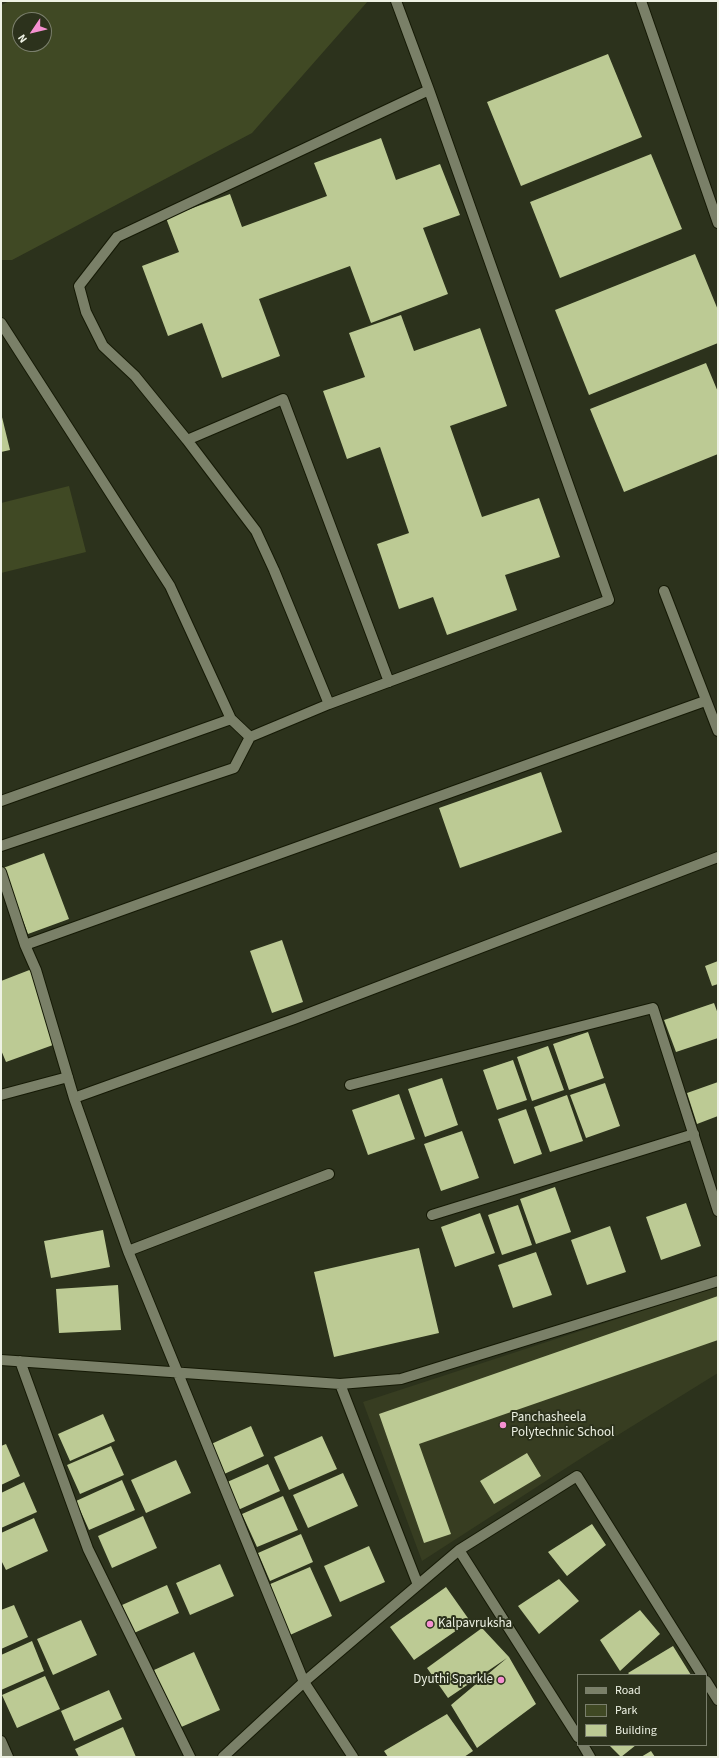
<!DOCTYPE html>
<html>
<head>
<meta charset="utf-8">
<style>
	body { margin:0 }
	#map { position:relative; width:719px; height:1758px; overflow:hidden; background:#2c321c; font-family:"Source Sans 3",sans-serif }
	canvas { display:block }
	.frame { position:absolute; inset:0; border:2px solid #eef2e4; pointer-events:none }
	.legend { position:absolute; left:577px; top:1674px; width:130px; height:72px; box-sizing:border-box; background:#2c321c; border:1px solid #7a7f6c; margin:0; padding:5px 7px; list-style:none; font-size:12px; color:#eef2e4 }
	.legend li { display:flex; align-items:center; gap:8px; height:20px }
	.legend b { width:20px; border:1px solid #7a7f6c }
	.north { position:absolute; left:12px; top:12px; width:40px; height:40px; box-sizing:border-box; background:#2c321c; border:1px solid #7a7f6c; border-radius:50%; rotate:235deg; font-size:11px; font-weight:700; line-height:16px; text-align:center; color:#eef2e4 }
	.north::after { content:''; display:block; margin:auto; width:14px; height:18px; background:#f590d1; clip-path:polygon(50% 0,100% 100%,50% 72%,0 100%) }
</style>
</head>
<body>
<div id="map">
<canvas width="719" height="1758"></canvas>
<div class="frame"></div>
<ul class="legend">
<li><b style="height:5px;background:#7a8068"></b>Road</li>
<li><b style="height:11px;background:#404924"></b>Park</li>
<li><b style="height:11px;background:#bcca94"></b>Building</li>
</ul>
<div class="north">N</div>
</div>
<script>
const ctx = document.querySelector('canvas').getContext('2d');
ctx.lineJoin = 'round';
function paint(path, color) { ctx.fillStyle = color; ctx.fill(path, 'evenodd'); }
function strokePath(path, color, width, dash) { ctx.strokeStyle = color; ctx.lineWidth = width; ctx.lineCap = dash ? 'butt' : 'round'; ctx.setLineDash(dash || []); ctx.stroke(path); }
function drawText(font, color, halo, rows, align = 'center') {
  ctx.font = font + ' "Source Sans 3",sans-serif'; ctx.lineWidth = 4; ctx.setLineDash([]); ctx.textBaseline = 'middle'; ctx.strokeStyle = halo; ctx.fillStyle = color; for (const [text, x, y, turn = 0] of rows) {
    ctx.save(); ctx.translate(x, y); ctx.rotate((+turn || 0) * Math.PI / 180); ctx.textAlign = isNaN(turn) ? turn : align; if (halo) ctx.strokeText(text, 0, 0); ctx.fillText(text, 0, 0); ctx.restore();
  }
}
paint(new Path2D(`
	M718,1286V1373L597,1448L422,1561L363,1402Z`), '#373d21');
paint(new Path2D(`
	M10,1H368L252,133L12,260H1V5ZM20,20H44V44H20Z
	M69,486L86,552L1,573V503Z`), '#404924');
paint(new Path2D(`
	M608,54L642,137L521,186L487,102Z
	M381,138L396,180L440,164L460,215L423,228L448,294L371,323L350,266L259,299L280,356L222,378L202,323L168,336L142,266L179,252L166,218L230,194L242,227L327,196L314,163Z
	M651,154L682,229L560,278L530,202Z
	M695,254L718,310V343L589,395L555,310Z
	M401,315L414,351L480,328L507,406L450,426L482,517L539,498L560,557L505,575L517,610L447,635L433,597L399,609L377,544L409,533L380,447L347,459L323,391L365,377L349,333Z
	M706,363L718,392V454L624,492L590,409Z
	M1,413L10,450L1,452Z
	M541,772L562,832L460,868L439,808Z
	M44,853L69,919L28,934L3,868Z
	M282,940L303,1002L272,1013L250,951Z
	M718,961V984L712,986L705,966Z
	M32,969L53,1045L6,1062L1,1050V981Z
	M714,1003L718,1014V1038L676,1052L664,1020Z
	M588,1032L604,1078L569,1090L553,1044Z
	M548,1046L564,1090L532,1101L517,1057Z
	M513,1060L527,1100L497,1110L483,1070Z
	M442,1078L458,1125L425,1137L408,1089Z
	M718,1082V1116L697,1124L687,1093Z
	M605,1083L620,1126L586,1138L570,1095Z
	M399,1094L415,1139L368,1155L352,1110Z
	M567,1095L583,1141L550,1152L534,1107Z
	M526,1109L542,1154L514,1164L498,1119Z
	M462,1131L479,1178L441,1191L424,1144Z
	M555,1187L571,1232L536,1244L520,1199Z
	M686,1203L701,1246L661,1260L646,1217Z
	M518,1205L532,1245L502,1255L488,1215Z
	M480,1213L495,1253L455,1267L441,1227Z
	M610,1226L626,1272L587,1285L571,1240Z
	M103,1230L110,1267L51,1278L44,1241Z
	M419,1248L439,1333L334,1357L314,1272Z
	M536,1252L552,1295L513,1308L498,1265Z
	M118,1285L121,1330L59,1333L56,1289Z
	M718,1296V1340L419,1444L451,1534L424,1543L379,1414Z
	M103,1414L115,1441L70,1461L58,1434Z
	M251,1426L264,1456L222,1475L209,1445Z
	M322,1436L337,1469L289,1490L274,1457Z
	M6,1444L20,1476L1,1485V1446Z
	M111,1446L124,1475L80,1494L67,1465Z
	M527,1453L541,1476L494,1504L480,1481Z
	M176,1460L191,1493L146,1513L131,1480Z
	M268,1464L280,1491L238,1510L225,1483Z
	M343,1473L358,1506L308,1528L293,1495Z
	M122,1480L135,1510L89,1530L76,1501Z
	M24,1482L37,1512L1,1528V1493Z
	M283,1496L298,1530L257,1547L242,1514Z
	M143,1516L157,1548L112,1568L98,1536Z
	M34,1518L48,1551L6,1570L1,1560V1533Z
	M592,1524L606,1545L567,1576L548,1552Z
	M301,1534L313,1562L270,1581L258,1553Z
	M369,1546L385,1582L340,1602L324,1566Z
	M220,1564L234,1596L190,1615L176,1583Z
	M310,1567L332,1616L290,1635L268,1585Z
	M559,1579L579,1601L539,1634L518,1606Z
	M167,1585L179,1613L134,1633L122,1605Z
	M446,1587L470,1621L414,1660L390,1627Z
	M14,1605L28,1637L1,1649V1610Z
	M640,1610L660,1634L620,1671L600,1640Z
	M81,1620L97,1655L53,1675L37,1639Z
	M482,1628L509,1657L536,1704L477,1748L451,1705L507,1658L448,1698L427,1668Z
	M32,1641L44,1671L1,1690V1655Z
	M673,1646L691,1675H630L628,1673Z
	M194,1652L220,1710L179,1728L154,1670Z
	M45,1676L60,1709L17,1728L2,1695Z
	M109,1690L122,1719L74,1741L61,1711Z
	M447,1714L473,1751L464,1757H388L384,1751Z
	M123,1727L136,1757H79L75,1749Z
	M609,1745H636L621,1757Z
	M651,1751L655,1757H641Z`), '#bcca94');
const service = new Path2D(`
	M641,1L718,223`);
const minor = new Path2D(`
	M1,323L170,586L231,719
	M187,440L135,376L103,346L86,312L79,286L117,237L429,90
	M664,591L718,731
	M329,704L274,570L256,531L187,440L283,399L389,682
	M1,801L231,719L250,737
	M1,846L234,768L250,737L329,704L609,600L429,90L396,1
	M1,872L25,945L36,970L74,1098L128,1251L304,1682L223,1757
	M25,945L705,701
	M350,1085L653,1008L718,1211
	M1,1095L68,1077
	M74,1098L294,1019L718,857
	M432,1215L694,1134
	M128,1251L329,1174
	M1,1360L340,1384L401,1379L718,1281
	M20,1361L88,1549L190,1757
	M340,1384L418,1585
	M459,1550L578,1737
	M706,1681L718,1700
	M1,1741L8,1757
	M583,1745L590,1757
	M353,1757L304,1682L459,1550L577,1476L702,1675`);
strokePath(service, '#151905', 12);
strokePath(minor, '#151905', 12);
strokePath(service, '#7a8068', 10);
strokePath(minor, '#7a8068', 10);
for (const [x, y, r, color] of [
	[503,1425,4,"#f590d1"],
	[430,1624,4,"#f590d1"],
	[501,1680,4,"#f590d1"]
]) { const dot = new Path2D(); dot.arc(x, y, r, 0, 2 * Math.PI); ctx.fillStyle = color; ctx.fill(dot); strokePath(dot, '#2c321c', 1.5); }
drawText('13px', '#eef2e4', '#2c321c', [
	["Panchasheela",511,1418],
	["Polytechnic School",511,1433],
	["Kalpavruksha",438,1624],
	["Dyuthi Sparkle",493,1680,"right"]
], 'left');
</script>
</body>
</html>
